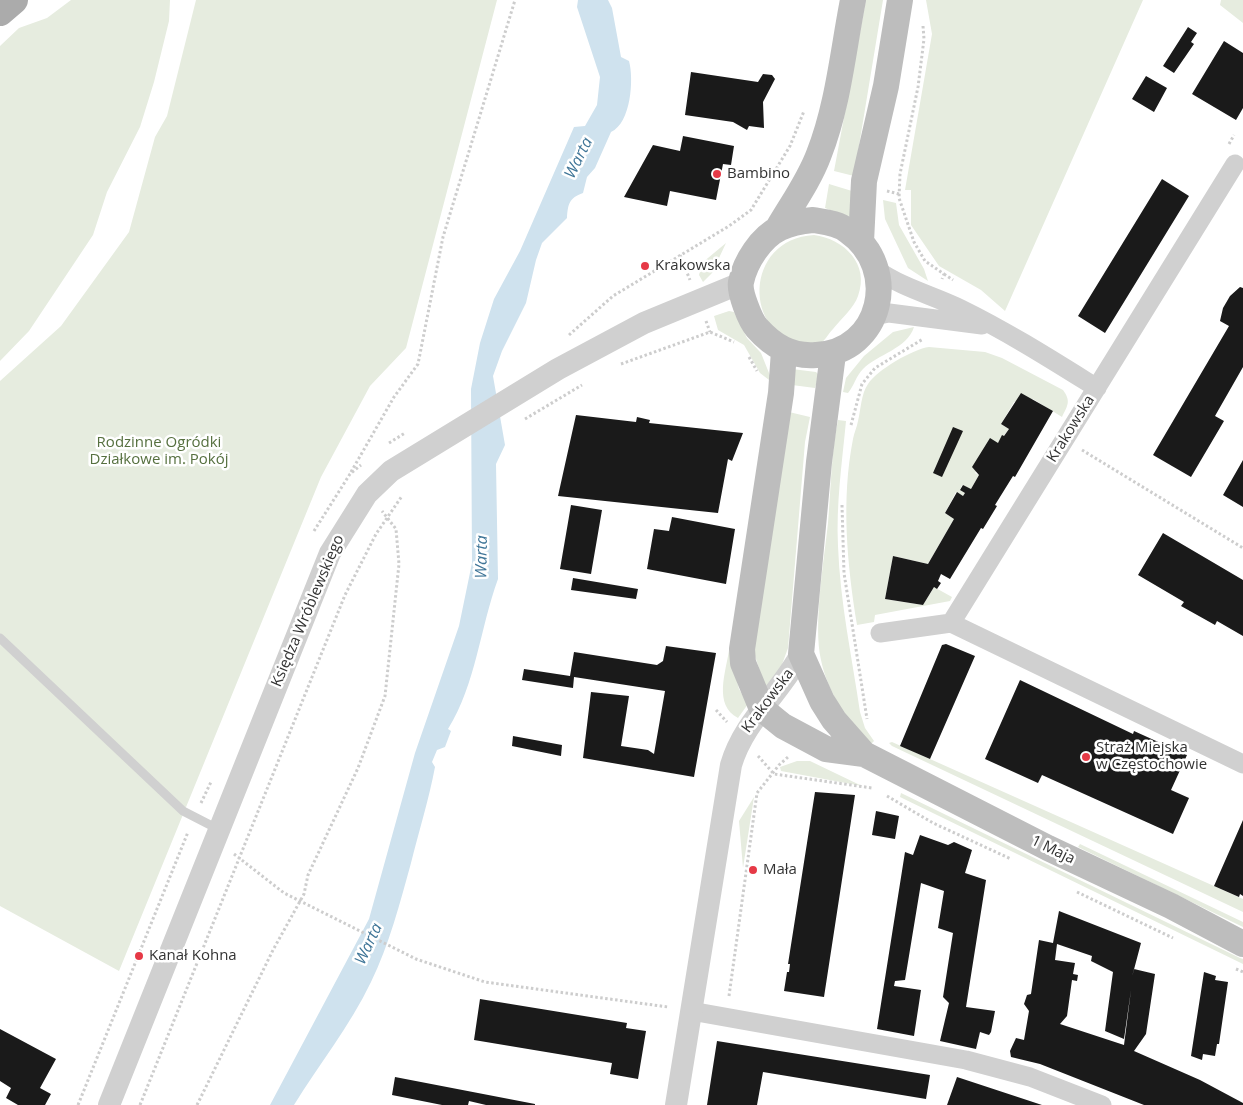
<!DOCTYPE html>
<html>
<head>
<meta charset="utf-8">
<style>
	body { margin:0 }
	canvas { display:block; background:#fff }
</style>
</head>
<body>
<canvas width="1243" height="1105"></canvas>
<script>
const ctx = document.querySelector('canvas').getContext('2d');
ctx.lineJoin = 'round';
function paint(path, color) { ctx.fillStyle = color; ctx.fill(path, 'evenodd'); }
function strokePath(path, color, width, dash) { ctx.strokeStyle = color; ctx.lineWidth = width; ctx.lineCap = dash ? 'butt' : 'round'; ctx.setLineDash(dash || []); ctx.stroke(path); }
function drawText(font, color, halo, rows, align = 'center') {
  ctx.font = font + ' "Open Sans",sans-serif'; ctx.lineWidth = 5; ctx.setLineDash([]); ctx.textBaseline = 'middle'; ctx.strokeStyle = halo; ctx.fillStyle = color; for (const [text, x, y, turn = 0] of rows) {
    ctx.save(); ctx.translate(x, y); ctx.rotate((+turn || 0) * Math.PI / 180); ctx.textAlign = isNaN(turn) ? turn : align; if (halo) ctx.strokeText(text, 0, 0); ctx.fillText(text, 0, 0); ctx.restore();
  }
}
paint(new Path2D(`
	M71,0H170L169,21L154,82L140,127L107,192L93,235L29,331L0,361V46L19,28L47,18Z
	M196,0H497L406,348L370,386L321,477L119,971L0,906V381L61,326L129,232L155,137L167,116Z
	M866,0H883L854,176L834,171Z
	M926,0H1143L1005,311L981,290L939,266L911,225V190H905L932,34Z
	M1221,0H1243V23L1220,5Z
	M829,184L852,191L851,215L848,217L825,208Z
	M883,200L896,203L899,225L924,269L928,281L908,268L885,219Z
	M814,235C844,239 870,264 858,296C854,308 841,319 833,329C828,334 824,343 817,345C814,345 808,344 805,344C743,337 743,239 814,235Z
	M726,243L712,273L703,282L699,275L702,263Z
	M729,311L734,312L747,338L761,353L773,383L760,373L744,345L718,330L714,316Z
	M914,327C907,349 878,354 863,369C856,376 854,386 848,393L843,392L846,378L864,356L893,332Z
	M929,347L985,352L1002,358L1063,390C1071,401 1068,405 1062,417L1033,399L1014,402L1001,424L1009,429L977,470L975,473L979,475L971,489L962,485L960,490L965,493L963,496L956,492L945,513L954,519L928,564L893,556L885,599L923,605L934,587L952,597L950,601L875,615L874,622L857,625C847,564 841,500 853,439C854,433 857,427 858,421C861,409 861,394 868,384C877,370 913,349 929,347Z
	M792,369L816,372L819,375L815,388L792,385Z
	M789,412L810,417L805,442L788,648L780,670L766,689L753,650Z
	M838,420L846,421C842,463 836,504 838,546C840,602 852,657 860,712L865,728L874,741L871,744C847,721 828,693 821,660C813,625 824,560 828,523C831,489 831,453 838,420Z
	M729,650L739,689L748,704L738,718C713,705 726,672 729,650Z
	M892,742L1243,899V912L892,746L889,743Z
	M797,761H810L862,786L781,771L780,767Z
	M901,793L1240,958L1243,959V964L900,797Z
	M754,797L743,868L739,821Z
	M1080,844L1243,922V927L1078,847Z`), '#e6ecdf');
paint(new Path2D(`
	M578,0H608L612,8L621,57L629,61C634,79 631,123 611,132L595,168L587,177L583,193C569,198 568,204 567,218L542,243L536,260L526,303L502,351L493,376L505,445L496,464L498,579C480,628 476,684 448,729L451,731L445,747L437,750L432,762L435,767C429,799 419,831 411,863C400,903 389,945 371,982C350,1026 319,1064 294,1105H270L369,919L415,753L459,626L472,563L471,389L480,343L494,299L520,251L574,127L585,126L597,105L600,77L577,7Z`), '#cfe2ee');
paint(new Path2D(`
	M1188,27L1197,33L1191,42L1194,44L1174,73L1163,66Z
	M1224,41L1243,53V108L1236,120L1192,94Z
	M691,72L758,82L763,74L772,75L775,79L763,102L764,128L749,126L747,130L733,122L685,115Z
	M1146,76L1167,88L1154,112L1132,99Z
	M683,136L734,146L731,165L723,164L716,200L670,191L667,206L624,197L653,145L680,151Z
	M1162,179L1189,196L1105,333L1078,316Z
	M1240,287L1243,288V367L1215,416L1224,421L1191,477L1153,455L1229,326L1220,321L1223,308L1230,296Z
	M1021,393L1053,411L1015,477L1013,476L995,505L997,506L983,529L981,528L950,579L941,574L938,581L941,583L937,589L934,587L923,605L885,599L893,556L928,564L954,519L945,513L957,492L963,496L965,493L960,490L963,485L971,489L979,475L972,467L990,438L998,443L1002,435L1004,436L1009,429L1001,424Z
	M576,415L636,422L637,417L650,420L649,423L743,433L732,461L728,459L718,513L558,496Z
	M953,427L963,431L942,477L933,473Z
	M1243,460V507L1223,495Z
	M571,505L602,510L591,574L560,569Z
	M672,517L735,529L726,584L647,569L654,529L669,531Z
	M1163,533L1243,580V636L1217,621L1215,625L1181,606L1184,602L1138,575Z
	M573,578L638,589L636,599L571,590Z
	M946,644L975,656L930,759L900,746L942,645Z
	M666,646L716,653L694,777L583,758L591,692L629,696L621,746L648,750L654,754L665,691L574,677L573,688L522,680L524,669L570,676L574,652L657,665L663,661Z
	M1020,680L1133,734L1134,731L1187,755L1171,790L1189,798L1173,834L1042,775L1038,783L985,759Z
	M513,736L562,745L561,756L512,746Z
	M815,792L855,795L824,997L784,991L787,972H789L790,964H788Z
	M876,811L899,816L895,839L872,835Z
	M1243,820V896L1240,894L1239,897L1214,886Z
	M920,835L948,845L954,842L972,850L965,873L986,880L966,1007L995,1011L991,1032L989,1035L980,1032L976,1049L940,1041L949,1003L943,997L953,933L938,928L944,891L921,883L905,980L895,981L894,986L921,990L914,1036L877,1029L905,852L913,855Z
	M1059,911L1141,943L1132,977L1134,969L1155,974L1146,1034L1134,1051L1200,1080L1243,1103V1105H1144L1040,1064L1011,1057L1010,1051L1016,1038L1024,1040L1029,1011L1024,1004L1027,995L1031,994L1039,940L1053,943ZM1057,944L1092,956L1091,961L1113,972L1105,1031L1124,1039L1131,990L1124,1045L1060,1024L1067,1016L1072,980L1077,981L1078,975L1073,974L1075,963L1055,960Z
	M1204,972L1216,976L1215,980L1228,982L1219,1044H1217L1215,1056L1203,1054L1202,1060L1191,1056Z
	M480,999L627,1023L626,1028L646,1031L638,1079L610,1074L612,1063L474,1040Z
	M0,1029L56,1059L40,1088L51,1094L45,1105H18L6,1098L11,1088L0,1081Z
	M717,1041L930,1075L926,1099L763,1072L757,1105H707Z
	M395,1077L535,1104V1105H486L469,1101L468,1105H442L392,1095Z
	M957,1077L1042,1105H947Z`), '#1a1a1a');
strokePath(new Path2D(`
	M923,26L924,39L918,87L900,174L899,198L914,242L925,261L944,274L942,279
	M1229,144L1234,135
	M887,191L899,194
	M680,255L690,280
	M944,274L953,280
	M706,321L710,332
	M569,335L613,296L729,226L751,210L790,146L804,111
	M749,357L757,371
	M621,364L710,332L734,342
	M525,419L582,385
	M851,425L862,384L875,368L923,339
	M389,443L405,433
	M1082,450L1243,548
	M351,472L394,397L418,364L443,237L515,0
	M842,505L844,573L867,719
	M314,531L350,474L361,465
	M716,710L727,722
	M758,756L774,774L872,788
	M887,796L933,823L1011,859
	M201,803L211,782
	M234,854L284,893L416,959L485,982L668,1007
	M1077,892L1173,938
	M1236,969L1243,972
	M729,996L757,793L779,765L788,757
	M78,1105L188,832
	M140,1105L345,595L376,534L402,496
	M197,1105L273,950L304,894L308,875L358,768L385,696L399,564L396,529L382,511`), '#cdcdcd', 3, [2.5, 2.5]);
strokePath(new Path2D(`
	M0,638L183,811L218,829`), '#d0d0d0', 9);
strokePath(new Path2D(`
	M877,270C903,288 932,295 961,309C1008,332 1052,360 1097,388
	M874,316L889,313L982,325
	M951,623L1235,164
	M880,633L951,623L1243,764
	M691,1011L966,1060L1030,1077L1102,1105`), '#d0d0d0', 19);
strokePath(new Path2D(`
	M109,1105L330,553L367,494L391,471L558,369L644,323L741,283
	M676,1105L731,765C744,721 780,693 801,654`), '#d0d0d0', 22);
strokePath(new Path2D(`
	M813,220C825,222 838,223 848,231C901,268 882,352 816,355C791,357 773,346 757,328C750,320 739,292 741,282C745,262 761,237 780,228C790,223 801,221 813,220Z
	M778,228C792,204 809,181 819,154C838,106 843,51 853,0
	M861,242L864,181L886,86L900,0
	M784,351L781,393L742,649L743,663L762,709L783,726L826,749L864,754L1048,848L1171,906L1243,944
	M833,354L819,462L801,654L822,701L834,720L864,754`), '#bdbdbd', 26);
strokePath(new Path2D(`
	M0,12L14,0`), '#ababab', 28);
for (const [x, y, r, color] of [
	[717,174,5,"#e63946"],
	[645,266,5,"#e63946"],
	[1086,757,5,"#e63946"],
	[753,870,5,"#e63946"],
	[139,956,5,"#e63946"]
]) { const dot = new Path2D(); dot.arc(x, y, r, 0, 2 * Math.PI); ctx.fillStyle = color; ctx.fill(dot); strokePath(dot, '#fff', 2); }
drawText('15px', '#333', '#fff', [
	["Bambino",727,174],
	["Krakowska",655,266],
	["Straż Miejska",1096,748],
	["w Częstochowie",1096,765],
	["Mała",763,870],
	["Kanał Kohna",149,956]
], 'left');
drawText('15px', '#333', '#fff', [
	["Krakowska",1071,429,-58],
	["Księdza Wróblewskiego",308,611,-67],
	["Krakowska",768,701,-53],
	["1 Maja",1053,850,26]
]);
drawText('15px', '#56703f', '#fff', [
	["Rodzinne Ogródki",159,443],
	["Działkowe im. Pokój",159,460]
]);
drawText('italic 16px', '#3f7597', '#fff', [
	["Warta",579,158,-64],
	["Warta",482,557,-89],
	["Warta",369,944,-65]
]);
</script>
</body>
</html>
